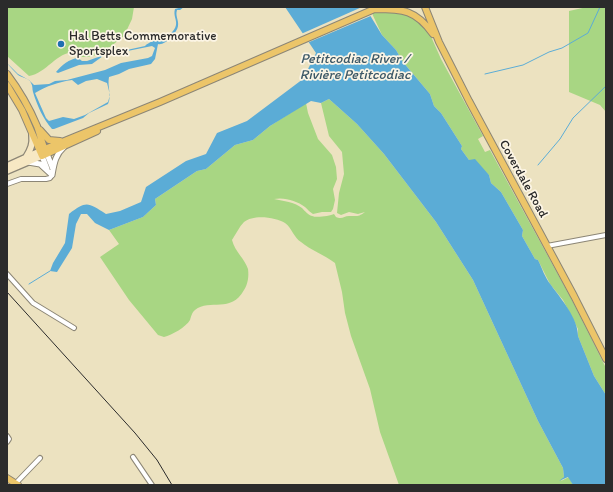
<!DOCTYPE html>
<html>
<head>
<meta charset="utf-8">
<style>
	body { margin:0 }
	#map { position:relative; width:613px; height:492px; overflow:hidden; background:#ece2c0; font-family:Itim,sans-serif }
	canvas { display:block }
	.frame { position:absolute; inset:0; border:8px solid #2b2b2b; pointer-events:none }
</style>
</head>
<body>
<div id="map">
<canvas width="613" height="492"></canvas>
<div class="frame"></div>
</div>
<script>
const ctx = document.querySelector('canvas').getContext('2d');
ctx.lineJoin = 'round';
function paint(path, color) { ctx.fillStyle = color; ctx.fill(path, 'evenodd'); }
function strokePath(path, color, width, dash) { ctx.strokeStyle = color; ctx.lineWidth = width; ctx.lineCap = dash ? 'butt' : 'round'; ctx.setLineDash(dash || []); ctx.stroke(path); }
function drawText(font, color, halo, rows, align = 'center') {
  ctx.font = font + ' Itim,sans-serif'; ctx.lineWidth = 3.5; ctx.setLineDash([]); ctx.textBaseline = 'middle'; ctx.strokeStyle = halo; ctx.fillStyle = color; for (const [text, x, y, turn = 0] of rows) {
    ctx.save(); ctx.translate(x, y); ctx.rotate((+turn || 0) * Math.PI / 180); ctx.textAlign = isNaN(turn) ? turn : align; if (halo) ctx.strokeText(text, 0, 0); ctx.fillText(text, 0, 0); ctx.restore();
  }
}
paint(new Path2D(`
	M7,7H134L132,19L124,36L101,54L88,57H79L76,52C57,51 47,73 29,76L7,56Z
	M369,7H387L414,17L429,32L441,59L483,136L478,139L485,152L490,150L573,302L606,368V395L594,376L578,336V329L563,300L550,284L538,260L535,259L522,236L523,230L501,192L491,183L489,175L469,160L461,149L462,146L441,113L434,106L430,94L403,62L396,50L382,35Z
	M587,7H606V112L600,105L569,92V11Z
	M329,99L357,124L384,154L436,222L473,280L538,421L563,468L564,477L561,481L569,477L573,485H399L380,432L370,389L351,336L345,313L342,292L335,263C325,255 310,250 301,242C294,238 292,228 285,223C276,217 253,214 244,222C239,227 236,234 232,240C235,252 245,259 248,269C249,276 248,284 244,290C231,314 210,298 195,310C192,312 191,317 190,320C186,327 172,335 164,337L158,335L129,300L100,257L119,244L109,230L143,217L156,205L155,199L197,171L206,169L235,145L253,140L270,126L306,103L308,113L318,139L332,155L336,167L337,179L333,189L335,200L333,209L331,212H322L313,214C310,212 308,210 305,207C297,201 285,197 274,199C284,201 294,202 302,208C305,211 308,215 312,216C316,218 330,216 334,214L336,217C342,220 344,216 349,216C358,216 358,217 365,212L358,214L349,212L341,215L337,213L339,193L344,174L342,152L329,136L321,103Z`), '#a8d683');
paint(new Path2D(`
	M182,7H184L180,10H177C175,16 179,20 178,26C177,33 165,46 158,44L155,59L151,64L129,69L119,74L109,77C107,87 112,95 108,104L89,113L83,118L54,129H52C43,119 37,105 33,92C32,89 33,86 31,83C29,78 22,78 18,75C14,71 10,67 7,63L18,74L29,80L34,85L49,84L55,81L67,80L105,70L121,63L148,58L152,56L155,48L152,46L103,56L92,64L79,65L58,73L56,72C62,65 69,59 78,58L82,61H87L104,55L145,46C152,38 173,39 176,25C177,20 173,15 175,9ZM97,79L107,83L110,95L108,102L85,115L74,119L63,117L49,121L46,118L35,93C47,86 58,82 72,80L78,85L86,81Z
	M285,7H365L382,35L396,50L403,62L430,94L434,106L441,113L462,146L461,149L469,160L475,159L489,175L491,183L501,192L523,230L522,236L535,259L538,260C542,268 545,278 551,285C561,299 578,318 578,336L594,376L606,395V485H573L568,477L559,481L564,477L563,468L538,421L473,280L436,222L384,154L357,124L329,99L321,103L311,101L270,126L253,140L235,145L206,169L197,171L155,199L156,205L143,217L109,230L95,223L87,214H81L76,224L72,248L57,272L50,271L53,263L65,243L69,214C87,200 88,203 106,214L120,211L141,202L146,187L186,161L206,154L217,133L247,121L303,79L316,53Z`), '#5bacd6');
paint(new Path2D(`
	M362,7H368L373,15L307,43L301,34Z`), '#ece2c0');
strokePath(new Path2D(`
	M485,74L523,65L549,52L562,48L588,33L600,7
	M538,165L560,139L573,118L606,86
	M29,284L50,271`), '#5bacd6', 1);
const minor = new Path2D(`
	M7,184L21,179H46L50,178L52,175
	M547,246L606,235
	M7,274L33,303L74,328
	M7,436L9,439L7,442
	M133,457L152,485
	M16,483L40,458`);
const tertiary = new Path2D(`
	M47,154L53,169
	M42,156L47,169
	M28,162L40,164L52,175C54,164 55,155 64,147`);
const secondary = new Path2D(`
	M26,157C31,149 33,144 32,135
	M7,166L40,151
	M7,171L42,156`);
const primary = new Path2D(`
	M425,7L439,42L469,101L574,296L606,359
	M375,9C403,9 416,10 433,34
	M7,74C19,90 29,107 37,126C40,134 42,144 46,152
	M7,85L22,110L42,156L97,131
	M40,130L49,140L60,141
	M40,151L160,102L379,7
	M7,478L18,485`);
strokePath(minor, '#8c8676', 6);
strokePath(tertiary, '#8c8676', 7);
strokePath(secondary, '#8c8676', 8);
strokePath(primary, '#8c8676', 8);
strokePath(minor, '#fff', 4);
strokePath(tertiary, '#fff', 5);
strokePath(secondary, '#f7e8c3', 5.5);
strokePath(primary, '#ecc569', 6);
strokePath(new Path2D(`
	M7,292L135,433L157,460L172,485`), '#2b2b2b', 1);
for (const [x, y, r, color] of [
	[61,44,4,"#1f6fb2"]
]) { const dot = new Path2D(); dot.arc(x, y, r, 0, 2 * Math.PI); ctx.fillStyle = color; ctx.fill(dot); strokePath(dot, '#fcf5e5', 1.5); }
drawText('13px', '#2b2b2b', '#fcf5e5', [
	["Hal Betts Commemorative",69,37],
	["Sportsplex",69,52]
], 'left');
drawText('13px', '#2b2b2b', '#fcf5e5', [
	["Coverdale Road",523,179,61]
]);
drawText('italic 14px', '#3c5867', '#fcf5e5', [
	["Petitcodiac River /",355,59],
	["Rivière Petitcodiac",355,75]
]);
</script>
</body>
</html>
